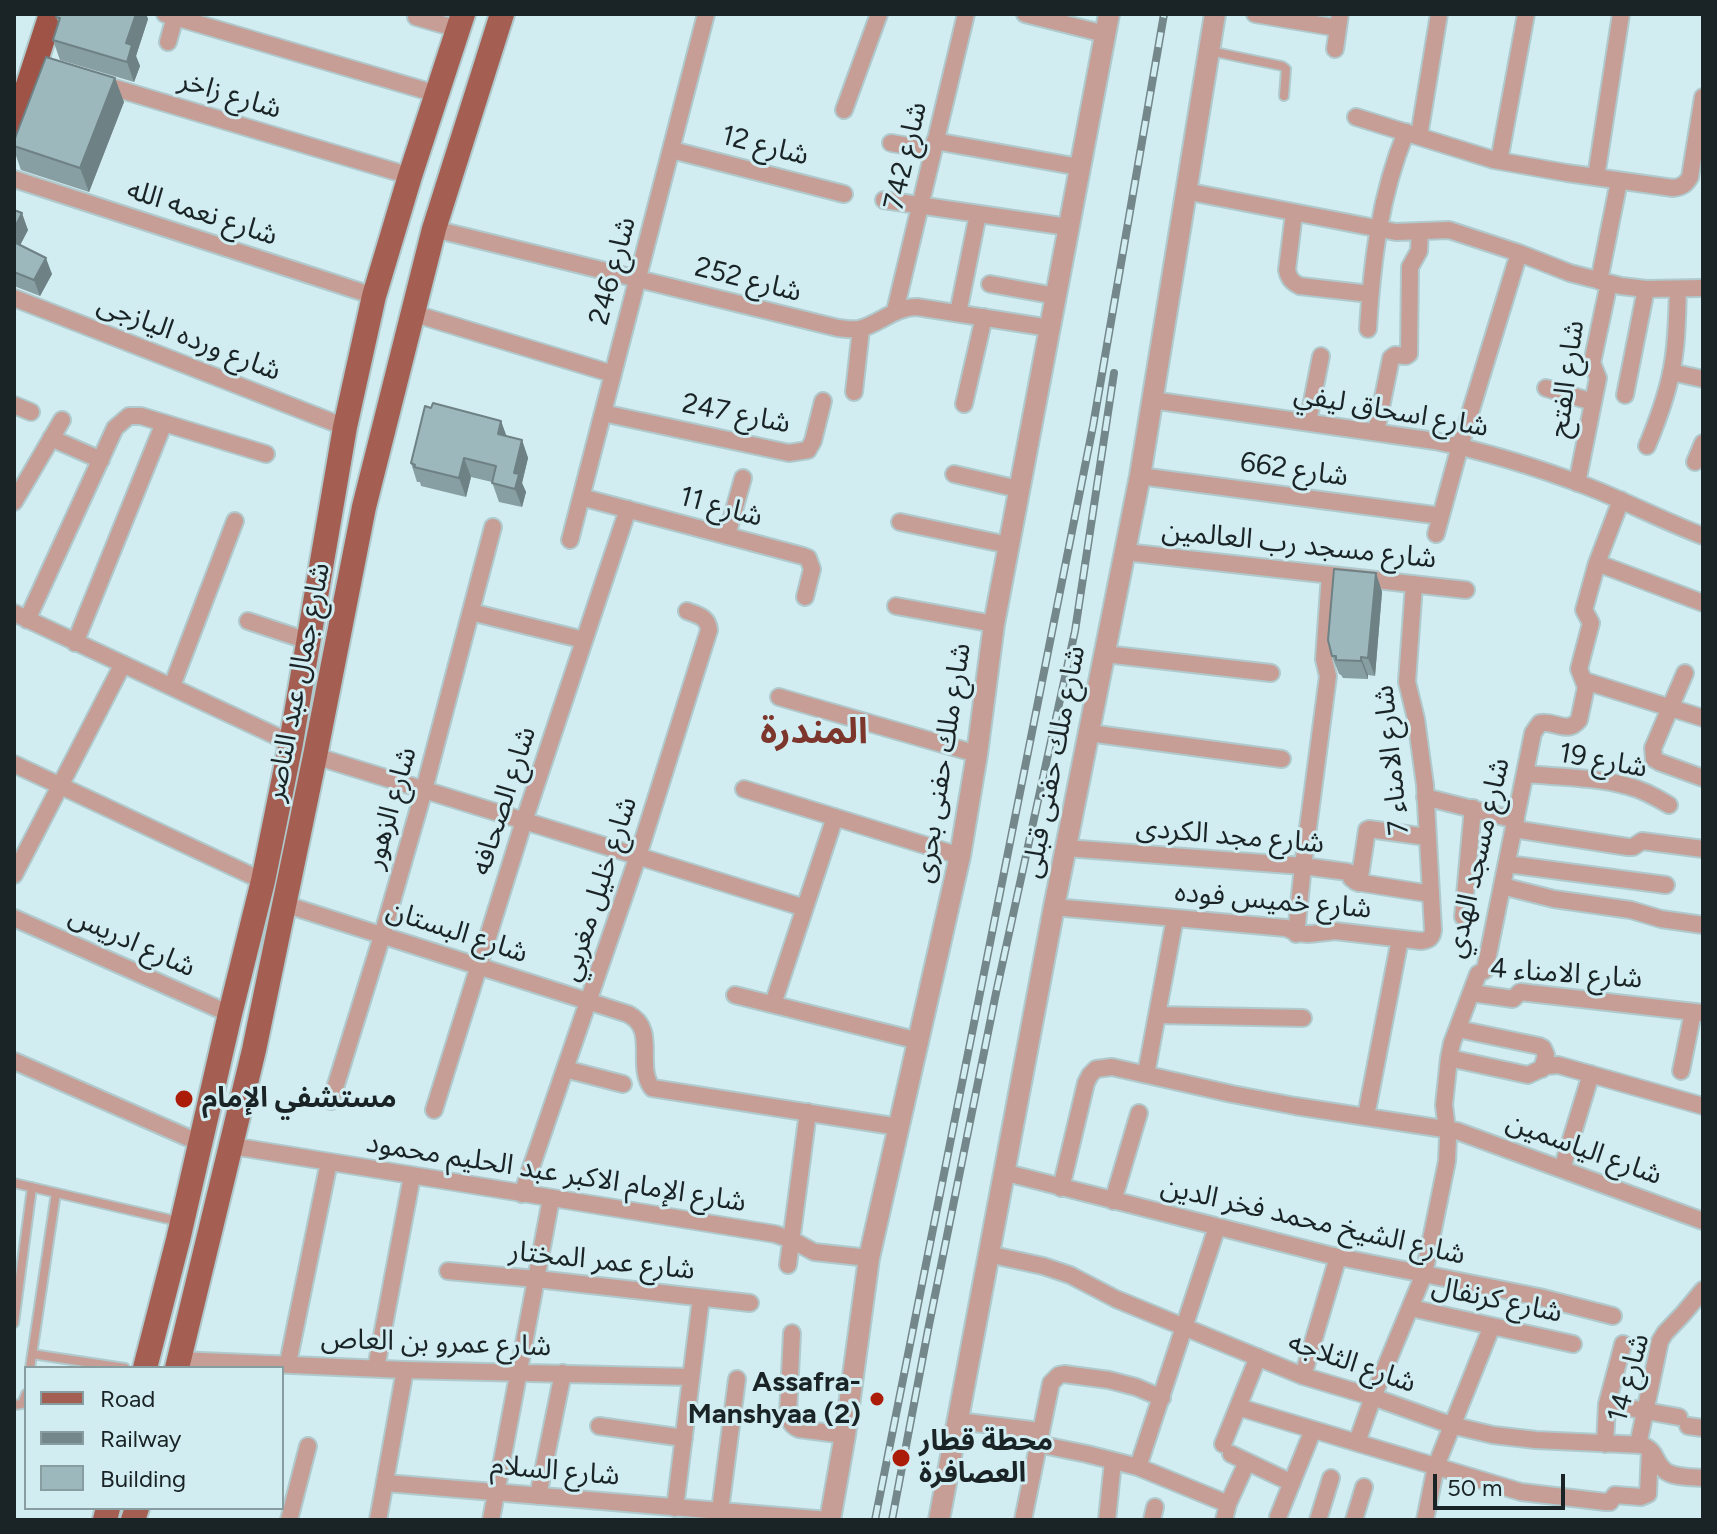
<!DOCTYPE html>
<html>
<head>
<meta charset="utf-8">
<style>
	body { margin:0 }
	#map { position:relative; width:1717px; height:1534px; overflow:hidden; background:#d1edf1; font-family:Figtree,sans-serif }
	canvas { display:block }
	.frame { position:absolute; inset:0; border:16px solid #1a2426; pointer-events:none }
	.legend { position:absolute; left:24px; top:1366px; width:260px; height:144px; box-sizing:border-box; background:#d1edf1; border:2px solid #889da0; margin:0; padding:10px 14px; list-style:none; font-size:24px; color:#1a2426 }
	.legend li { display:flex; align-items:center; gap:16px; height:40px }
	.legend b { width:40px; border:2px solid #889da0 }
	.scale { position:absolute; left:1433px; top:1474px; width:132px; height:36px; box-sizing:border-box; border:4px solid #1a2426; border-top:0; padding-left:10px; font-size:24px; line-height:28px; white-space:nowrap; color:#1a2426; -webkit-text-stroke:6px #d1edf1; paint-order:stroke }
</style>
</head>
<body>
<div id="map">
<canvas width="1717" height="1534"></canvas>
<div class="frame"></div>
<ul class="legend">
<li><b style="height:10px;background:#a55f52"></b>Road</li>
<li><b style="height:10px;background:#74878a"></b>Railway</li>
<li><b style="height:22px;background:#9db8bc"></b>Building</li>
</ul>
<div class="scale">50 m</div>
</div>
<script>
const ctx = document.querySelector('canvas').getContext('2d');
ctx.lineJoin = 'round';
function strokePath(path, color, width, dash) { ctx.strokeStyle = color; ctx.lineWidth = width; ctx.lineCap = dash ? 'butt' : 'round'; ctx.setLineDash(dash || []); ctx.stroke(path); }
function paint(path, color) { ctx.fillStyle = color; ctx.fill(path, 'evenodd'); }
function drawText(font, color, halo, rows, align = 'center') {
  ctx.font = font + ' Figtree,"Noto Sans Arabic",sans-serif'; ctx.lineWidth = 6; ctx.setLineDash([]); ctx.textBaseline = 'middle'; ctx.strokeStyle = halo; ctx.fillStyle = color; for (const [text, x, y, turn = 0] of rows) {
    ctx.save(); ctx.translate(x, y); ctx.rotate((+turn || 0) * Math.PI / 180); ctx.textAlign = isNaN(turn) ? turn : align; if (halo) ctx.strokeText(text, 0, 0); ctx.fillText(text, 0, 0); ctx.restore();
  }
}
const service = new Path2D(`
	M1210,51L1282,66L1286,69L1284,96
	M14,1183L181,1222
	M14,1323L32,1187
	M32,1354L125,1368
	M30,1368L56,1193
	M14,1405L22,1404L26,1394`);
const minor = new Path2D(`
	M165,14L437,94
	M1025,14L1105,34
	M1255,14L1338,28
	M416,17L458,29
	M168,42L175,17
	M1335,49L1340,14
	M98,83L410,176
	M844,110L879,14
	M1356,117L1494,160L1567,173L1673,188C1682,187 1686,184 1690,177L1703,97
	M1419,136L1439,14
	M935,141L1079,167
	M891,143L933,150
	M672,150L844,194
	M1499,161L1526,14
	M1596,177L1621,14
	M14,179L374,296
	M1185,191L1396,232L1449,230L1519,253L1570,273L1621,286L1646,289L1703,288
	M884,200L1068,227
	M1294,213L1287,270C1289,279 1292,282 1300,286L1370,294
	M434,229L838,328C845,329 852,330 859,329C880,324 894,307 917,307L1050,328
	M1599,281L1619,181
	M990,284L1056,296
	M14,298L345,427
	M895,311L966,14
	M412,313L613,374
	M958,313L978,214
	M1368,329C1372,262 1380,195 1406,132
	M1671,372L1703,379
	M1546,388L1593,402
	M854,392L861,329
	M1625,395L1646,289
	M1152,400L1435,441C1487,452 1539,468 1589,487C1627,502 1664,521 1703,536
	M964,404L984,317
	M14,405L31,412
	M603,413L789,453L808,450L813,441L823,401
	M1308,422L1321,356
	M1376,432L1391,358L1395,355L1406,356L1409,354L1410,267L1419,251L1420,231
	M51,438L101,460
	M1647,446C1657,422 1666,398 1671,373C1677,346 1677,317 1678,290
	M1695,462L1703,443
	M954,474L1018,489
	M1140,476L1441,516
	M1577,483L1598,378L1592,363L1609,283
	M581,497L803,556L808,558L812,569L805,597
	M14,502L62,420
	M900,522L1008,545
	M1436,534L1460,446L1519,253
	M727,535L743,478
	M570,540L706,14
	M1125,552L1466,590
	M1597,563L1703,603
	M896,606L994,624
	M471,612L584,640
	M14,613L291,743
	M27,620L115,428L129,416H141L266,454
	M248,621L308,641
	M75,643L164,423
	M1105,654L1271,673
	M1685,673L1653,748L1654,759L1659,762L1703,778
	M1585,681L1703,718
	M172,686L235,521
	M779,697L977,754
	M1089,733L1282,759
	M315,756L805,908
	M14,764L263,881
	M1525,774C1559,777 1595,777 1628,786C1643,790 1656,797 1669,805
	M744,789L960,856
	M1425,797L1516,820
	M1514,829L1628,847H1633L1642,841L1703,849
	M1066,848L1303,866L1348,872L1351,873V878L1356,882L1431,894
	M1507,864L1666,885
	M14,875L123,664
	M1359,883L1367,830L1369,829L1427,837
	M1502,886L1554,899L1631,910L1661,919L1703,925
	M284,904L628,1014C658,1029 635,1065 652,1088L899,1127
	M1054,907L1286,928C1307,938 1313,933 1335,931L1421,941C1429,940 1432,938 1433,930L1425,785L1416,719L1407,682L1414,584
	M1463,917L1473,808
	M14,918L230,1014
	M1296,934L1303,866L1328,676L1324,659L1330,575
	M1472,993L1513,999L1520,992L1703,1013
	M735,995L919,1041
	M773,1004L835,817
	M1157,1015L1303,1018
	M1458,1029L1539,1046L1543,1048L1546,1055L1542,1069
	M1449,1058L1528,1075L1547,1066L1558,1065L1703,1106
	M14,1061L200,1143
	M565,1069L623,1084
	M1681,1071L1693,1012
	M1146,1074L1175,918
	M331,1101L382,936L424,790L493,527
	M434,1110L524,821L628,509
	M1366,1116L1400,939
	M232,1146L775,1234L792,1240L814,1252L869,1258
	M1562,1169L1591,1074
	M1003,1172L1329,1255L1539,1297L1613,1316
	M1061,1188L1086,1083L1090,1075L1096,1069L1112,1067L1232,1094L1295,1106L1457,1131L1703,1221
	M522,1194L638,856L709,630C708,617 698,615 687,611
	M1113,1201L1139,1113
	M988,1254L1043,1266L1070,1275L1116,1299L1303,1376L1373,1397L1451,1425L1493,1435L1536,1440L1642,1445C1658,1452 1653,1460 1664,1470C1673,1478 1691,1477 1703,1478
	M788,1265L808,1112
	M448,1271L537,1279L750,1303
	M1411,1308L1573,1344
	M792,1333L788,1414C790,1422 792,1426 799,1429L845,1435
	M179,1360L405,1370L691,1377
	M288,1363L329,1162
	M376,1368L412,1176
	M1303,1376L1338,1257
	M1607,1404L1679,1417
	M1238,1407L1521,1492L1606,1502H1610L1615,1495L1641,1497L1648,1494L1650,1450
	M958,1421L1040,1431
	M599,1426L684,1438
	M1688,1426L1703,1428
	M1357,1442L1373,1397L1424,1274L1447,1161L1448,1138L1444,1105L1449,1058L1452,1043L1478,974L1485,970L1533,733L1540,723C1555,720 1567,735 1579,720L1586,687L1579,669L1591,623L1584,610L1597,563L1621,500
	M1038,1444L1087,1454L1138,1467L1228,1504
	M1223,1444L1258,1357
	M1605,1444L1607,1404L1623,1344
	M1638,1445L1660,1341L1665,1333L1683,1314L1703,1290
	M1231,1454L1292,1483
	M1138,1467L1217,1227
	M386,1483L828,1520
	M538,1496L563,1373
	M675,1508L701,1298
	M1278,1517L1313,1430
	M719,1518L737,1379
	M289,1520L308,1446
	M378,1520L405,1370
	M491,1520L551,1199
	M1023,1520L1051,1383L1059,1375L1064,1374L1109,1380L1136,1387L1162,1398
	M1107,1520L1113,1461
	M1152,1520L1155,1507
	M1224,1520L1228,1504L1247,1462
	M1318,1520L1331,1478
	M1354,1520L1364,1487
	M1425,1520L1436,1466L1492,1326`);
const tertiary = new Path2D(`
	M830,1520L845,1435L869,1258L960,856L977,754L994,624L1109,14
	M939,1520L1054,907L1140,476L1215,14`);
const primary = new Path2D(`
	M145,1368L178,1240L230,1014L263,881L291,743L345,427L374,296L410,176L463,14
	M177,1368L254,1050L315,756L364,507L434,229L502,14
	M105,1520L108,1508
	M133,1520L137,1508`);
const trunk = new Path2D(`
	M14,122L28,85L51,14`);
strokePath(service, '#b0c9cc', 12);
strokePath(minor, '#b0c9cc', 20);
strokePath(tertiary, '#b0c9cc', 24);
strokePath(primary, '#b0c9cc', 28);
strokePath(trunk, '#b0c9cc', 28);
strokePath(service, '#c69e96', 8);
strokePath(minor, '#c69e96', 16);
strokePath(tertiary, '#c69e96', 20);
strokePath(primary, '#a55f52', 24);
strokePath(trunk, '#9e5346', 24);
const rail = new Path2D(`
	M875,1520L1093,426L1164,14
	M892,1520L928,1330L996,993L1075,631L1114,373`);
strokePath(rail, '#74878a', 8);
strokePath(rail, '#d1edf1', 5, [15]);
paint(new Path2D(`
	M57,14H146L148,19L136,56L140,66L134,82L60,60L53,40L58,22L56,17Z
	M124,102L89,192L21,170L14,150V146Z
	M14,210L28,230L20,245L52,274L40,296L14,286Z
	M501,421L506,436L522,440L528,458L522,483L526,492L522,507L499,502L492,482L471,477L466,497L421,486L420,482H417L411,463Z
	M1376,573L1382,592L1375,676L1368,675V679L1343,678L1341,675L1339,674L1332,656Z`), '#879ea2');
paint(new Path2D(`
	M136,14H146L148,19L136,56L140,66L134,82L127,62L126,43Z
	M115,78L124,102L89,192L80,168Z
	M22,213L28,230L15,255L14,229Z
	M46,258L52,274L40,296L34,280Z
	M501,421L508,440L498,434Z
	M522,440L528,458L522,483L526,492L522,507L515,489L514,473Z
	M464,458L471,477L466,497L459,478Z
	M1376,573L1382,592L1375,676L1368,658Z
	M1361,657L1368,675V679L1361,661Z`), '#6e8184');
const building = new Path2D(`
	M57,14H136L126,43L132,45L127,62L53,40L60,18L56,17Z
	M46,57L115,78L80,168L14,146V141Z
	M14,210L22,213L14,229Z
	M14,242L46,258L34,280L14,272Z
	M433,403L501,421L498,434L522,440L514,473L519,474L515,489L492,483L496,466L464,458L459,478L414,467L415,465L411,463L425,406L431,408Z
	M1334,569L1376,573L1368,658L1361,657V661L1336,660V656H1332L1328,640Z`);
paint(building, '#9db8bc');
strokePath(building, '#6e8184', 2);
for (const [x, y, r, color] of [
	[184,1099,10,"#ac1d09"],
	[877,1399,8,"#ac1d09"],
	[901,1458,10,"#ac1d09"]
]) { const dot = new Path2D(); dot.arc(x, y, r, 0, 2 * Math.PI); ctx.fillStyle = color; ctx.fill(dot); strokePath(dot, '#d1edf1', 3); }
drawText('28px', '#1a2426', '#d1edf1', [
	["شارع زاخر",230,95,17],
	["شارع 12",765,146,14],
	["شارع 742",906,156,-77],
	["شارع نعمه الله",202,213,18],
	["شارع 246",613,271,-75],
	["شارع 252",748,280,14],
	["شارع ورده اليازجى",189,338,21],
	["شارع الفتح",1567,379,-82],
	["شارع اسحاق ليفي",1391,411,10],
	["شارع 247",736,414,11],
	["شارع 662",1294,470,8],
	["شارع 11",721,507,15],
	["شارع مسجد رب العالمين",1299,545,6],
	["شارع جمال عبد الناصر",298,682,-79],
	["شارع الامناء 7",1392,760,-96],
	["شارع 19",1603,761,10],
	["شارع ملك حفنى قبلى",1054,762,-79],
	["شارع ملك حفنى بحرى",943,763,-81],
	["شارع الصحافه",504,801,-72],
	["شارع الزهور",391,808,-74],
	["شارع مجد الكردى",1230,836,5],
	["شارع مسجد الهدي",1478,858,-77],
	["شارع خليل مغربي",599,889,-72],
	["شارع خميس فوده",1273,901,5],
	["شارع البستان",457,932,18],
	["شارع ادريس",132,942,24],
	["شارع الامناء 4",1566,974,4],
	["شارع الياسمين",1584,1149,20],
	["شارع الإمام الاكبر عبد الحليم محمود",556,1173,9],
	["شارع الشيخ محمد فخر الدين",1313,1221,13],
	["شارع عمر المختار",602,1261,6],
	["شارع كرنفال",1497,1300,12],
	["شارع عمرو بن العاص",436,1343,2],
	["شارع الثلاجه",1352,1363,19],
	["شارع 14",1629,1378,-75],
	["شارع السلام",555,1471,5]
]);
drawText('bold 28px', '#1a2426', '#d1edf1', [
	["مستشفي الإمام",202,1099],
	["Assafra-",861,1383,"right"],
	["Manshyaa (2)",861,1415,"right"],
	["محطة قطار",919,1442],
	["العصافرة",919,1474]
], 'left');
drawText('bold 36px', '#7c362b', '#d1edf1', [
	["المندرة",814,732]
]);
</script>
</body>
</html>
